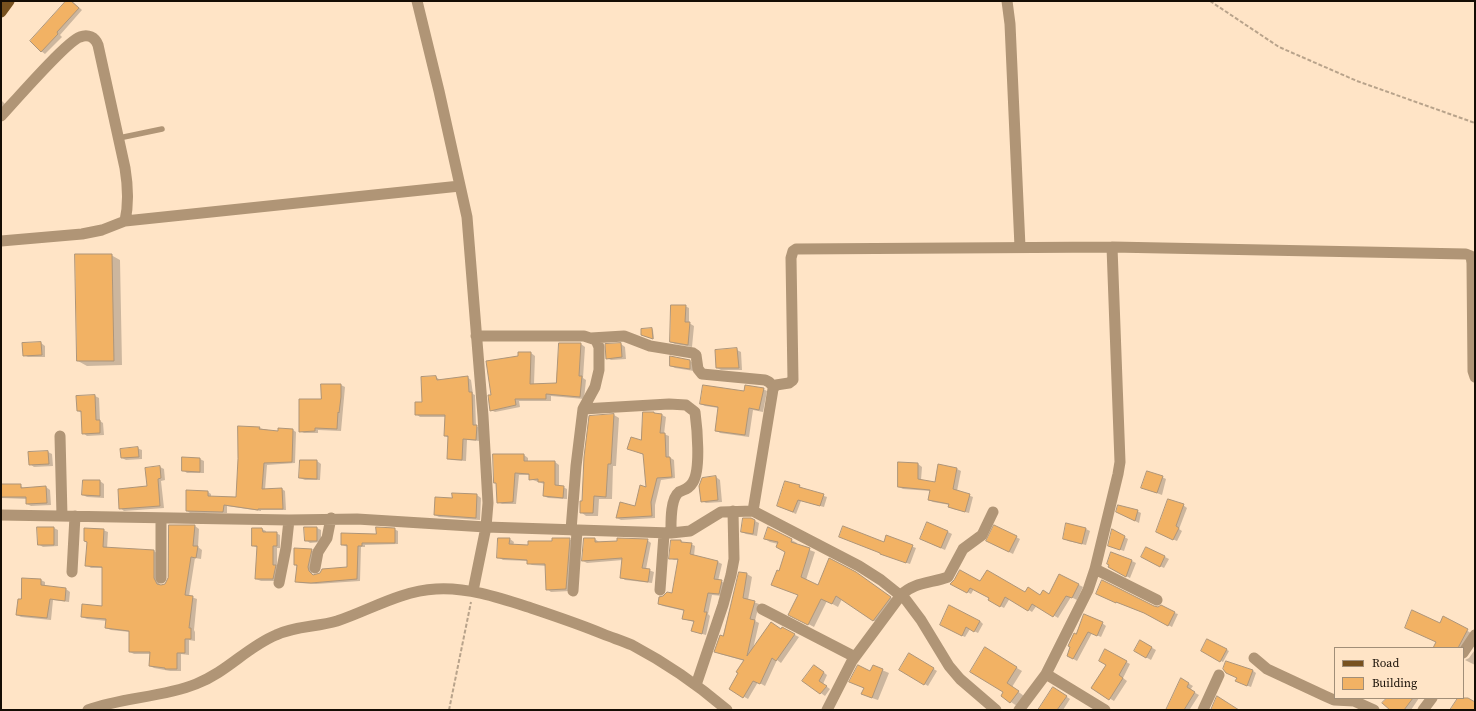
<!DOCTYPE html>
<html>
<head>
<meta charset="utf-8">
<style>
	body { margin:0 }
	#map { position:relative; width:1476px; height:711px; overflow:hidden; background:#ffe4c6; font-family:"Source Serif 4",serif }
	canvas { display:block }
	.frame { position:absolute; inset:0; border:2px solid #150d04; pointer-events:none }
	.legend { position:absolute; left:1334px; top:647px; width:130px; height:52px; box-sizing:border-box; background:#ffe4c6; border:1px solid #a18e78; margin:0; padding:5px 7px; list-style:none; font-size:12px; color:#150d04 }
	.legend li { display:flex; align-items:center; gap:8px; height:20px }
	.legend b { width:20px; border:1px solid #a18e78 }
</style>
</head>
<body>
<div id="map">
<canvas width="1476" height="711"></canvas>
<div class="frame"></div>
<ul class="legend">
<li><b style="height:5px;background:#77511f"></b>Road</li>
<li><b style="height:11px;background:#f2b264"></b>Building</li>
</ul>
</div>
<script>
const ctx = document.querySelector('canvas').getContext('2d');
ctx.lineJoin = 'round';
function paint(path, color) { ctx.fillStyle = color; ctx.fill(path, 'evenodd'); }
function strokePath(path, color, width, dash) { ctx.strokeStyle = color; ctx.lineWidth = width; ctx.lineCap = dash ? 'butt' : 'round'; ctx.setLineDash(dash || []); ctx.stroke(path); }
paint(new Path2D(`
	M67,1L73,2L82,10L60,35L62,37L45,54L41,51Z
	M1,100L5,104L1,108Z
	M111,255L120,260L122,365L87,366L78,361Z
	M685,306L689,308V323L694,326L692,347L675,344L671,342Z
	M652,329L653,330L654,339L644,336Z
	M41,343L45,346V357H28L24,355Z
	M581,344L585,347L583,378L586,380L584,399L551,396V401H519L520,407L495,412L491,410L493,396L519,357L531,353L535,356L534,384H557Z
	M621,344L625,347L626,359L611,360L607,358Z
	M737,350L741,352L742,370H721L717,368Z
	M689,360L693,363L694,371L675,368L671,366Z
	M436,377L440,380L467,377L471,380L473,394L475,395L476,426L480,428V441L467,440L466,461L452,460L448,458L449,438L445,436L446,417H420L416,414Z
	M341,385L345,387L341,431L318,430V433H304L300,431L322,400Z
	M763,389L767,391L763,412L753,410L749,437L720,433L716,430L719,408L705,406L701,404L745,392Z
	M95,396L99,398L100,421L103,423L104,435L87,436L83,433L82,413L78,411Z
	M614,415L619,418L616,466H613L612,499H599L598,516H586L581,512L583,502Z
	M662,415L666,417L664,434L669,436V457L674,460L675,478L661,480L655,505V518L621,520L617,518L636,507L647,488L644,455L629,449L642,441Z
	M259,428L263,429L279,432V429L293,430L296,432L295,463L267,465L265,490L282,489L285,491L286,510H261V511L227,506V513H190L187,511L208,492L211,494V497L237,498Z
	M137,448L142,450V459L126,460L122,458Z
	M48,452L52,454L53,466L34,467L30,464L29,453Z
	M494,455H524L528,458V462H555L559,465V486L563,487L567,489V499L548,498L544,496V484L530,479V475H519L516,504H502L498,502Z
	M200,459L204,461V473H187L183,470Z
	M317,461L321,464L320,480H305L300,478Z
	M899,463L918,464L922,467L921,480L935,483L957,469L961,471L957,491L973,497L969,513L953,509L949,507L950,505L933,502L929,500L931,491L903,489L899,487Z
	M160,467L164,469L165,480L161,481L164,508L124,511L120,508L148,487Z
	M716,477L720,480L722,502L706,503L702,501Z
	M1162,477L1166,479L1162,495L1143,488Z
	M100,481L104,484V498L87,497L83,495Z
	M1,485H20L24,489L46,487L50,490L51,505L31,506L27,504V499L1,498Z
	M799,486L803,488L802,489L827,497L824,507L801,501L796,514L778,506Z
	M453,494L477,495L481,498L480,520L439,517L435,515L453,499Z
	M1183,505L1187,508L1179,529L1182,531L1177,541L1161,534Z
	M1137,511L1141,513L1139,523L1121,514Z
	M751,519L759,523L757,536L746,534L742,532Z
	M1067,525L1086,529L1090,531L1086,545L1068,541L1064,538Z
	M170,526H195L199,529L198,547L202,550L201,559L195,558L189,596L197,599L194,630L195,632V641L189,640V655L181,654V671H170L154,668L150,666L151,654H134L130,652V632L111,630L106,628L107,621L87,619L82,617L102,607L103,568H91L86,565L88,543L85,541L103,530L108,532L107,549L154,551L158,554V582L161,586L165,585L169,579Z
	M38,528H54L58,530V546L43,547L38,544Z
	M317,528L321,530V542L310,543L306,540Z
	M769,528L797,543L796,545L815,552L806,580L818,586L861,576L896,601L879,624L842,599L838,607L827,601L814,627L795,617L799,595L772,585L780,572L786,552L778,544L770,542L765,539Z
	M253,529H262L266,531V533H276L280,535V548H277V581H261L256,579L258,548L253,546Z
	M394,529L398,531V544L365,545V547H361L360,581L316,584L300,583L296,581L297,566L295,565L311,550L315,552L312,573L313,575L348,568V547L342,545Z
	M1113,531L1128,539L1124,551L1109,546Z
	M948,532L952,534L945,550L925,541Z
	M887,537L916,548L910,564L884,555L885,543Z
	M1016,537L1020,539L1013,554L991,543Z
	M510,539L514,542L513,546H529L569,539L573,541L570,591L551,592L547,589L546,566L532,565L528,563V561L503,560L498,557Z
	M595,539L599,542L647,540L651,543L646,569L654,572L652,583L625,580L621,577L623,560L587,563L583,561Z
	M672,541H681L684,543L691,544L695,546L694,556L718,562L722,564L718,581L726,583L723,596L712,595L708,614L710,616L706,635L692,631L694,622L683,619L685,611L663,606L659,604L673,594L679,560H674L670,558Z
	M1147,548L1169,559L1164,568L1142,557Z
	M1132,561L1136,563L1130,578L1113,569Z
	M739,573L747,574L752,577L748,600L759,604L755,621L759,623L753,649L783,629L799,637L781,663L777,660L765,686L758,682L748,699L730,689L745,661L720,654L716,652L724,637Z
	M1060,575L1083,587L1077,600L1071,597L1058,618L1037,605L1032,612L1010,598L1004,608L989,600L990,598L974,589L971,594L952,583H981L1025,593L1040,596L1050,595Z
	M41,580L45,582V587L66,589L70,592L69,602L53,600L51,620L21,617L17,615L22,600Z
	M1101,596L1154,607L1178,614L1172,627L1149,615Z
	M1444,617L1471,633L1463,648H1434L1437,642L1440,624Z
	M980,621L983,624L978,633L970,629L965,637L944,627Z
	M1102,623L1106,626L1101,637L1092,633L1077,661L1068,656L1075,635Z
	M1208,640L1229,651L1223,662L1203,651Z
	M1140,641L1156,650L1151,660L1135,651Z
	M985,649L1022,671L1012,687L1024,696L1017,706L1002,696L1005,692Z
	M1106,651L1130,664L1123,678L1127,681L1114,701L1093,688L1108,664Z
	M1474,651H1475V665L1465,660L1469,658Z
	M910,655L937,671L928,686L901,670Z
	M818,668L827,675L823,684L830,689L825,696L803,680Z
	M882,670L889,673L878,700L869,697L864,688L850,682L871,672Z
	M1252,670L1256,673L1251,687L1240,683Z
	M1181,679L1193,686L1190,690L1199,695L1190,709L1192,710H1167Z
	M1053,688L1070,699L1063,710H1039Z
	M1388,698H1419L1411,710H1392Z`), '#0003');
const building = new Path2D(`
	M66,1H71L79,8L57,32L58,34L41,52L30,41Z
	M75,254H112L114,361H77Z
	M671,305H686L685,322H690L688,345L670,342Z
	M652,328L653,339L641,335V329Z
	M41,342L42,355L23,356L22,343Z
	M559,343H581L579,376H582L580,397L546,394V399H515L516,405L490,411L488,395H491L486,361L518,356V352H531L530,384L556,383Z
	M621,343L622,357L606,359L605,344Z
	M737,348L739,368H716L715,350Z
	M670,356L690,360V369L670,366Z
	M436,376L437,380L468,376L469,392H472L473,425H477L476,440L463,439L462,460L447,459L448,436H444L445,415H415V402H422L421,377Z
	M321,384H341V397L339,413L338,412L337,429L315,428V431L299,432V399H321Z
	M703,385L744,391L745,385L764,388L759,410L749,408L745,435L715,431L718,407L700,404Z
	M95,395L96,420H100V433L82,434L81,411H77L76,396Z
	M643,412H654V413L662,414L660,433H665L666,457H670L672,477L657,478L651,502L652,516L616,518L620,502L635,506L640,485L646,487L643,454L627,449L631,437L641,440Z
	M614,414L611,464H608L606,497L594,496L593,513H580V501H582L584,457L589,416Z
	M238,426L260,427L259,429L278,431V428L293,429L292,462L264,463L262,489L282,488L283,509H258V510L224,505L223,512L186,511V490L208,491V496L236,497L238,459Z
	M138,447L139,457L121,458L120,449Z
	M48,451L49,464L29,465L28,452Z
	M493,454H524V461H555V485L564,486L563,498L543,496L544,482H538V479L529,480V474L515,473L513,502L497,503L496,483H494Z
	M182,457L200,458V472L182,471Z
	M300,460H317V479L299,478Z
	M898,462L918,463V479L935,482L938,464L957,468L953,489L970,494L965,512L948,507L949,504L928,500L930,490L898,487Z
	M160,466L161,478L158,479L160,506L119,509L118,489L147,486L145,468Z
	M1147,471L1163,476L1157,493L1141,488Z
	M716,476L718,500L701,502L699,486L702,478Z
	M83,480H100V496L82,495Z
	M785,481L800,485L799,487L824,494L820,506L798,500L793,512L777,506Z
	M1,484H21V488L46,486L47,503L26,504V497H1Z
	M452,493L477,494L476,518L434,515L435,497L452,498Z
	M1168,499L1184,504L1176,526L1179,528L1173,540L1156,532Z
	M1118,505L1138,510L1135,521L1116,512Z
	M743,518H751L755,520L753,534L741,532Z
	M927,522L948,531L941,548L920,539Z
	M1066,523L1086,528L1082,544L1063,539Z
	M169,525H195L193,546H198L196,558L191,557L185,595L193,596L189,628H191V639H185V653H177V669H165V668L149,666L150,652H129V631L105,628L106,619L81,617L82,604L102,606V567L85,566L87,542L84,541V528L104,529L103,547L154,550V578L157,584L161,585L165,584L168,578Z
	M994,525L1017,536L1009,552L986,541Z
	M843,526L884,542L886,535L913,545L906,563L880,554V553L839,537Z
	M37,527H54V545H38Z
	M304,527H317V541H305Z
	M376,527L395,528V543H362V546H358L357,579L311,583L295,582L297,565H294V548L312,549L308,567L309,571L313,575L320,573L322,569L347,567V545H341V533L376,534Z
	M768,527L792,539L791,542L810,548L801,577L818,585L829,558L856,572L891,597L873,621L836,596L832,604L821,599L808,625L788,615L798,595L771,585L777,570L779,571L785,552L776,547L778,542L764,539Z
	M252,528H262L263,532H277V546H273V565H276L273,579H255L257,546H252Z
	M1112,529L1125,536L1120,550L1108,546Z
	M498,538H510L509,544L528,545V541H552V538H570L566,589L546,590L545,564H527V560L497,558Z
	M584,538H595V542L617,541V538L648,539L642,568L650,569L648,582L620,578L622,558L582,561Z
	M671,540H681V542L692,543L690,554L718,561L714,579L722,580L719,594L708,593L704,612H707L702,634L691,631L694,621L682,619L684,610L658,604L659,597L663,596L667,592L672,593L678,559H669Z
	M1146,547L1165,556L1160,567L1141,557Z
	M1111,552L1132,560L1126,577L1108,567L1109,565L1107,564Z
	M960,570L980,581L987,570L1025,592L1028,587L1040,595L1043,590L1049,594L1059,574L1079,584L1072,598L1066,596L1053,617L1032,604L1028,611L1005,597L1000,607L988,600L989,598L970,588L967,593L950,584L954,580Z
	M739,572L747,573L743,598L755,601L750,619L755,620L747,656L771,622L781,629L782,627L795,634L776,661L772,658L760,684L753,681L743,698L729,689L738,673L736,672L744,660L714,652L720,635L723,636Z
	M22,578L41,579V585L66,588L65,601L50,599L47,618L16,615L18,599H21Z
	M1102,580L1154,606L1158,607L1161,605L1175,612L1168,626L1144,613L1116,602V603L1096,594Z
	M949,605L980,621L974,632L966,627L962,636L940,625Z
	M1412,610L1440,623L1443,616L1468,629L1458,648H1433L1436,642L1405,628Z
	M1084,614L1103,622L1097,636L1088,632L1073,659L1067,656L1070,647L1068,646L1074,633L1076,634Z
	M1207,639L1227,649L1220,662L1201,651Z
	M1140,640L1152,647L1146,658L1134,651Z
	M985,647L1017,667L1007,683L1019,691L1010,703L1001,696L1003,692L970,672Z
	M1105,649L1127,661L1119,675L1123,678L1109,700L1091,688L1106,665L1099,661Z
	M909,653L934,668L924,685L899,670Z
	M1226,661L1253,670L1247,686L1235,681L1237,678L1226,673L1223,669Z
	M814,665L824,672L819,681L827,686L820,694L802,681Z
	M858,665L870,671L873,665L883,669L872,698L861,694L864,688L849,682Z
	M1181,678L1189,683L1187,687L1195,692L1184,710H1166Z
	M1053,687L1067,696L1057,710H1038Z
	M1217,696L1239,710H1211Z
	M1387,698H1413L1404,710H1390L1382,703Z
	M1458,698H1468L1475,702V710H1450Z`);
paint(building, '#f2b264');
strokePath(building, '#ae9579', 1);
strokePath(new Path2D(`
	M1210,1L1279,47L1357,81L1475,123
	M449,710L471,602`), '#b8a38b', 2, [4, 2]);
strokePath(new Path2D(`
	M119,138L162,129`), '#b09576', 5.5);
strokePath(new Path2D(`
	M1007,1L1010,24L1020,247
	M1,116C14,102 67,41 80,37C88,34 95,37 98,45L125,168C128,186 129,203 125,221
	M1,241L82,234L102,230L125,221L460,186
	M476,336H584L596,340L599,347V370L595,387L583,409L576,466L571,530
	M591,338L624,336L650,346L693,353L696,355L698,369L702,374L765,380L769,382L774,387
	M583,409L669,404L686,405L695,412C697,427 701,469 693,482C689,489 685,489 679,492C670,499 671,523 671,533
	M60,436L62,516
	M753,511L773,389L776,385L789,383L793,380L791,258L793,251L796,249L1112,247
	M1,515L289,520L357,519L486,527L488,503L483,416L467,217L439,91L417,1
	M315,568L318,552L327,538L331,518
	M1095,569L1157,600
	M72,572L75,516
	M161,578V518
	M279,583L286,548L289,520
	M660,590L664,534
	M473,591L486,527L671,533L690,531L721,512L753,511L859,566L881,580L906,600L921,620L949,666L960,679L996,710
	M573,591L577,531
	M762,609L855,657
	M1463,653L1475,635
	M1254,658L1267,669L1325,696L1334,700L1354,701L1374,710
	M1046,674L1105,710
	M696,685L723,605L731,575L734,559L733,511
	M88,710C122,697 161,698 196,684C227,672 247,647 276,635C295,626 317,627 337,621C370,610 400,591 436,589C468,587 500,598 531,608C555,616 579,624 603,634C613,638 623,641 632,645C666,663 698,685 727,710
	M827,710L852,661L901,595C914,582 932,583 948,577L963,549L982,535L993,512
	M1019,710L1046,674L1088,590L1095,569L1118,474L1120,462L1112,247L1466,254L1471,256L1472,263L1473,371L1475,377
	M1203,710L1219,675
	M1423,710L1432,698`), '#b09576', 11);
strokePath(new Path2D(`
	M1,12L9,1`), '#77511f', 11);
</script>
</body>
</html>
